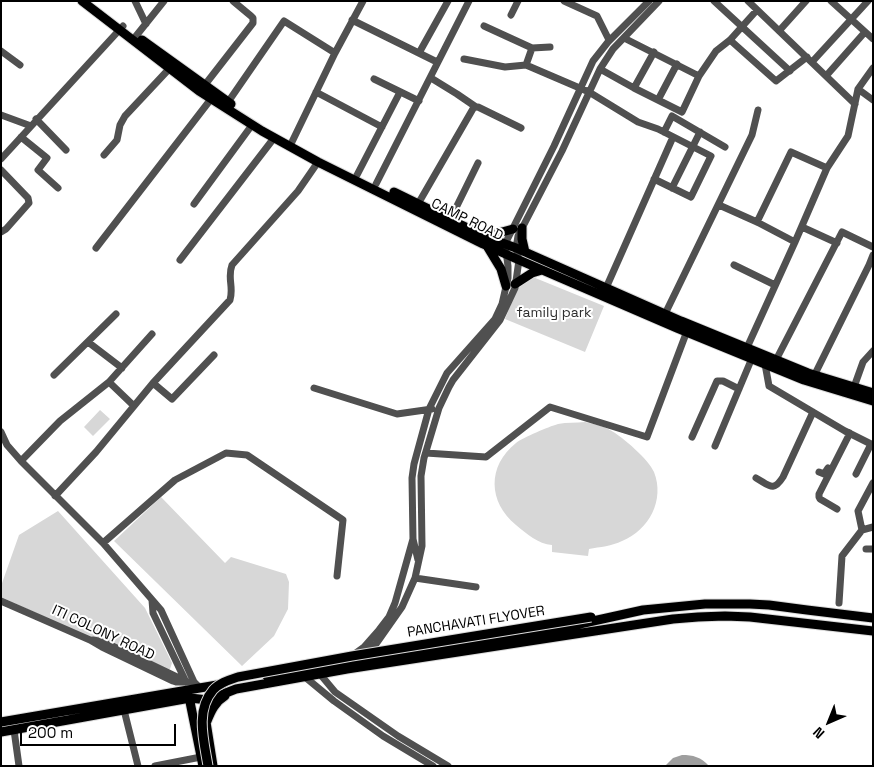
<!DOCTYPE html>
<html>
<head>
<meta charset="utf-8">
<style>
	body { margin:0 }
	#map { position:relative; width:874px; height:767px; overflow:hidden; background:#fff; font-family:"Space Grotesk",sans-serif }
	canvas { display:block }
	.frame { position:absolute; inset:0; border:2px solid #000; pointer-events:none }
	.north { position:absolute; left:804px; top:697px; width:50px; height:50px; -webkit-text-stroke:4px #fff; paint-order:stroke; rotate:224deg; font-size:14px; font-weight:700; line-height:20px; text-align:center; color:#000 }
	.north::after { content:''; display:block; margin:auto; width:18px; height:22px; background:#000; clip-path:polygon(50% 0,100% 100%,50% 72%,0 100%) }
	.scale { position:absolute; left:20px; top:724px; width:156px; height:22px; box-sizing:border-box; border:2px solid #000; border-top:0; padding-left:6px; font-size:15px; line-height:18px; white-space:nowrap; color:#000; -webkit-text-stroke:4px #fff; paint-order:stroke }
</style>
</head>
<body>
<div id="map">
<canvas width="874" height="767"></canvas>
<div class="frame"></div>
<div class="north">N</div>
<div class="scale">200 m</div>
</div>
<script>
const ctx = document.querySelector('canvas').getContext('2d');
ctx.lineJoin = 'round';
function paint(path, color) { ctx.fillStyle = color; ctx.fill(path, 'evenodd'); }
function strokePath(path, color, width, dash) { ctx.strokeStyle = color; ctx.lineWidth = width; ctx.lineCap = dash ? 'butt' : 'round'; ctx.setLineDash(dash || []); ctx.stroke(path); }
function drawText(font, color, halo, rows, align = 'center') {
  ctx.font = font + ' "Space Grotesk",sans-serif'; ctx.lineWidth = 4; ctx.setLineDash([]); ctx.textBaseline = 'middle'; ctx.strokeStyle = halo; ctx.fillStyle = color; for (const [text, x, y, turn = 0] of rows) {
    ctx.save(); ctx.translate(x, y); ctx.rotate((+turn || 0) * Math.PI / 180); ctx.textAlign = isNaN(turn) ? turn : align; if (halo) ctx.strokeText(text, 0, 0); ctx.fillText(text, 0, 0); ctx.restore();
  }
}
paint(new Path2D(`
	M523,273L604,306L585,352L505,319Z
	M100,410L110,419L93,436L84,427Z
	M585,422C593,424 603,426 610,430C623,437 649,460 654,472C665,500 649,530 622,541C612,546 600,547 589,549L588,556L552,552V545C538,544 527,534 516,525C488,502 487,466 516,443C524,437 548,427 558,424C567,422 576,423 585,422Z
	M161,497L225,563L231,557L286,574L289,582L288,609L274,636L242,666L114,541Z
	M58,511L145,608L172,663L170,669L165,672L1,597V586L19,535Z`), '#d7d7d7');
paint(new Path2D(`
	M682,755C693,755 701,757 709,766H665L673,758Z`), '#9e9e9e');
const major = new Path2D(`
	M82,1L199,91L262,131L318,162L483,244L519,260L677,328L804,380L873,401
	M142,40L231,104
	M394,192L486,237L516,248L681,321L808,373L873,393
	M522,228V239L525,252
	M484,234L502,232L513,229
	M487,246L501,269L506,286
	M515,284L532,273L542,270
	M267,676L575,625L643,610L705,604H750L769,605L807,610L873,618
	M188,692L203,766
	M207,714L206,722L213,766
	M207,721C211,711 215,702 225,696
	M1,722L223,684
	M1,732L190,698L208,700L236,689L347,669L673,619L698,617L725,616L750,617L873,631`);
strokePath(major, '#dbdbdb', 11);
strokePath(new Path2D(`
	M135,1L146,24
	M564,1L597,16L609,40
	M714,1L790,71
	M748,1L855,104
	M831,1L873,39
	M511,15L518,1
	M352,20L437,62
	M484,26L532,48L550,47
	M779,31L806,1
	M136,36L164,1
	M624,38L699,76
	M730,40L776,81L807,57
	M1,51L20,65
	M419,53L448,1
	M464,59L505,67L526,65L589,92L638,122L658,129L711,156L691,197L654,179
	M812,62L868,1
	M526,65L532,48
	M600,69L634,88L682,112L699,76L716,51L730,40L757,10
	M826,76L865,32
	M431,78L457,94L476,107
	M374,79L419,101
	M204,86L253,23V18L251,16L233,1
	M634,88L654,52
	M858,89L873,100
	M316,92L382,127
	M658,100L677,64
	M226,105L284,21L335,53
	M1,115L31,126
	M36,119L66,150
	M664,132L672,116L725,147
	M21,137L47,158L38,170L58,188
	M290,146L335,53L363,1
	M104,155L117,140L120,125L125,116L169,69
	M1,159L123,26
	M1,170L28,198L29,203L6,229L1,232
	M357,175L400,92
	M376,184L469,1
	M672,188L700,132
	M194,204L252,125
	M418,204L474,107H478L521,128
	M719,205L757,222L795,242
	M450,220L478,163
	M757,222L791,152L827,168
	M802,227L837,243
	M96,248L211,99
	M180,260L274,138
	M734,265L775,285
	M606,288L673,137
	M665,314L752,135L758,110
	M88,342L122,368
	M745,352L795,242L827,168L848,136L858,89L873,68
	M776,360L842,232L873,247
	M765,364L769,386L845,431L873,445
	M54,375L116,314
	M813,378L869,265L873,255
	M109,382L134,406
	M153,383L172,399L214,355
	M854,387L863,362L873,351
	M314,388L397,414L432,409
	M1,432L7,445L21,461L103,543L161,610L194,682L200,688
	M692,437L717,381H723L739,389
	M715,446L752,358
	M426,453L486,457L550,407L647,437L687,331
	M21,461L60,421L109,382L152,334
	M819,472L824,474L828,468
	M856,474L871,444
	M756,478C769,485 773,493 783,477L813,412
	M55,496L96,452L153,383L230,300C234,287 227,278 232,265L298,191L318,162
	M837,509L820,499L819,497V494L850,433
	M862,530L858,511L873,483
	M103,543L175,480L226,453L247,455L343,520L337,576
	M866,549H873
	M418,560L413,539L412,478L414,464L429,409L447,373L495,319L502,304L508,278V266L505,244L554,146L593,61L608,42L649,1
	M415,578L476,587
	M152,600L153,613L186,682
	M1,601L90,640L102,647L173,681L176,682H194
	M839,603L842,556L862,530L873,527
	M93,640L104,642L179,678L180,681
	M365,654L376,644L402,607L415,578L422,546L421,476L424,458L439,408L449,387L453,380L500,320L515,288L519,260L516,248L518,236L562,151L600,69L613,49L659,1
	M353,655L364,647L379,630L389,617L395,603L413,539
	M318,670L320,674L335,692L398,736L448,766
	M303,674L305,677L334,701L383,736L433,766
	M124,710L138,766
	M14,730L19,766
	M155,766L201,757`), '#505050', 7);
strokePath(major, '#000', 9);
const majorBridge = new Path2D(`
	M208,766C204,741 195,711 213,690C219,683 229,680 238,677L352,656L591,617`);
strokePath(majorBridge, '#dbdbdb', 11, []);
strokePath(majorBridge, '#000', 9);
drawText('14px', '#000', '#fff', [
	["CAMP ROAD",467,220,26],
	["PANCHAVATI FLYOVER",476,622,-9],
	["ITI COLONY ROAD",103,633,25]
]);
drawText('14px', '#2e2e2e', '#fff', [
	["family park",554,313]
]);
</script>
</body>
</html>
